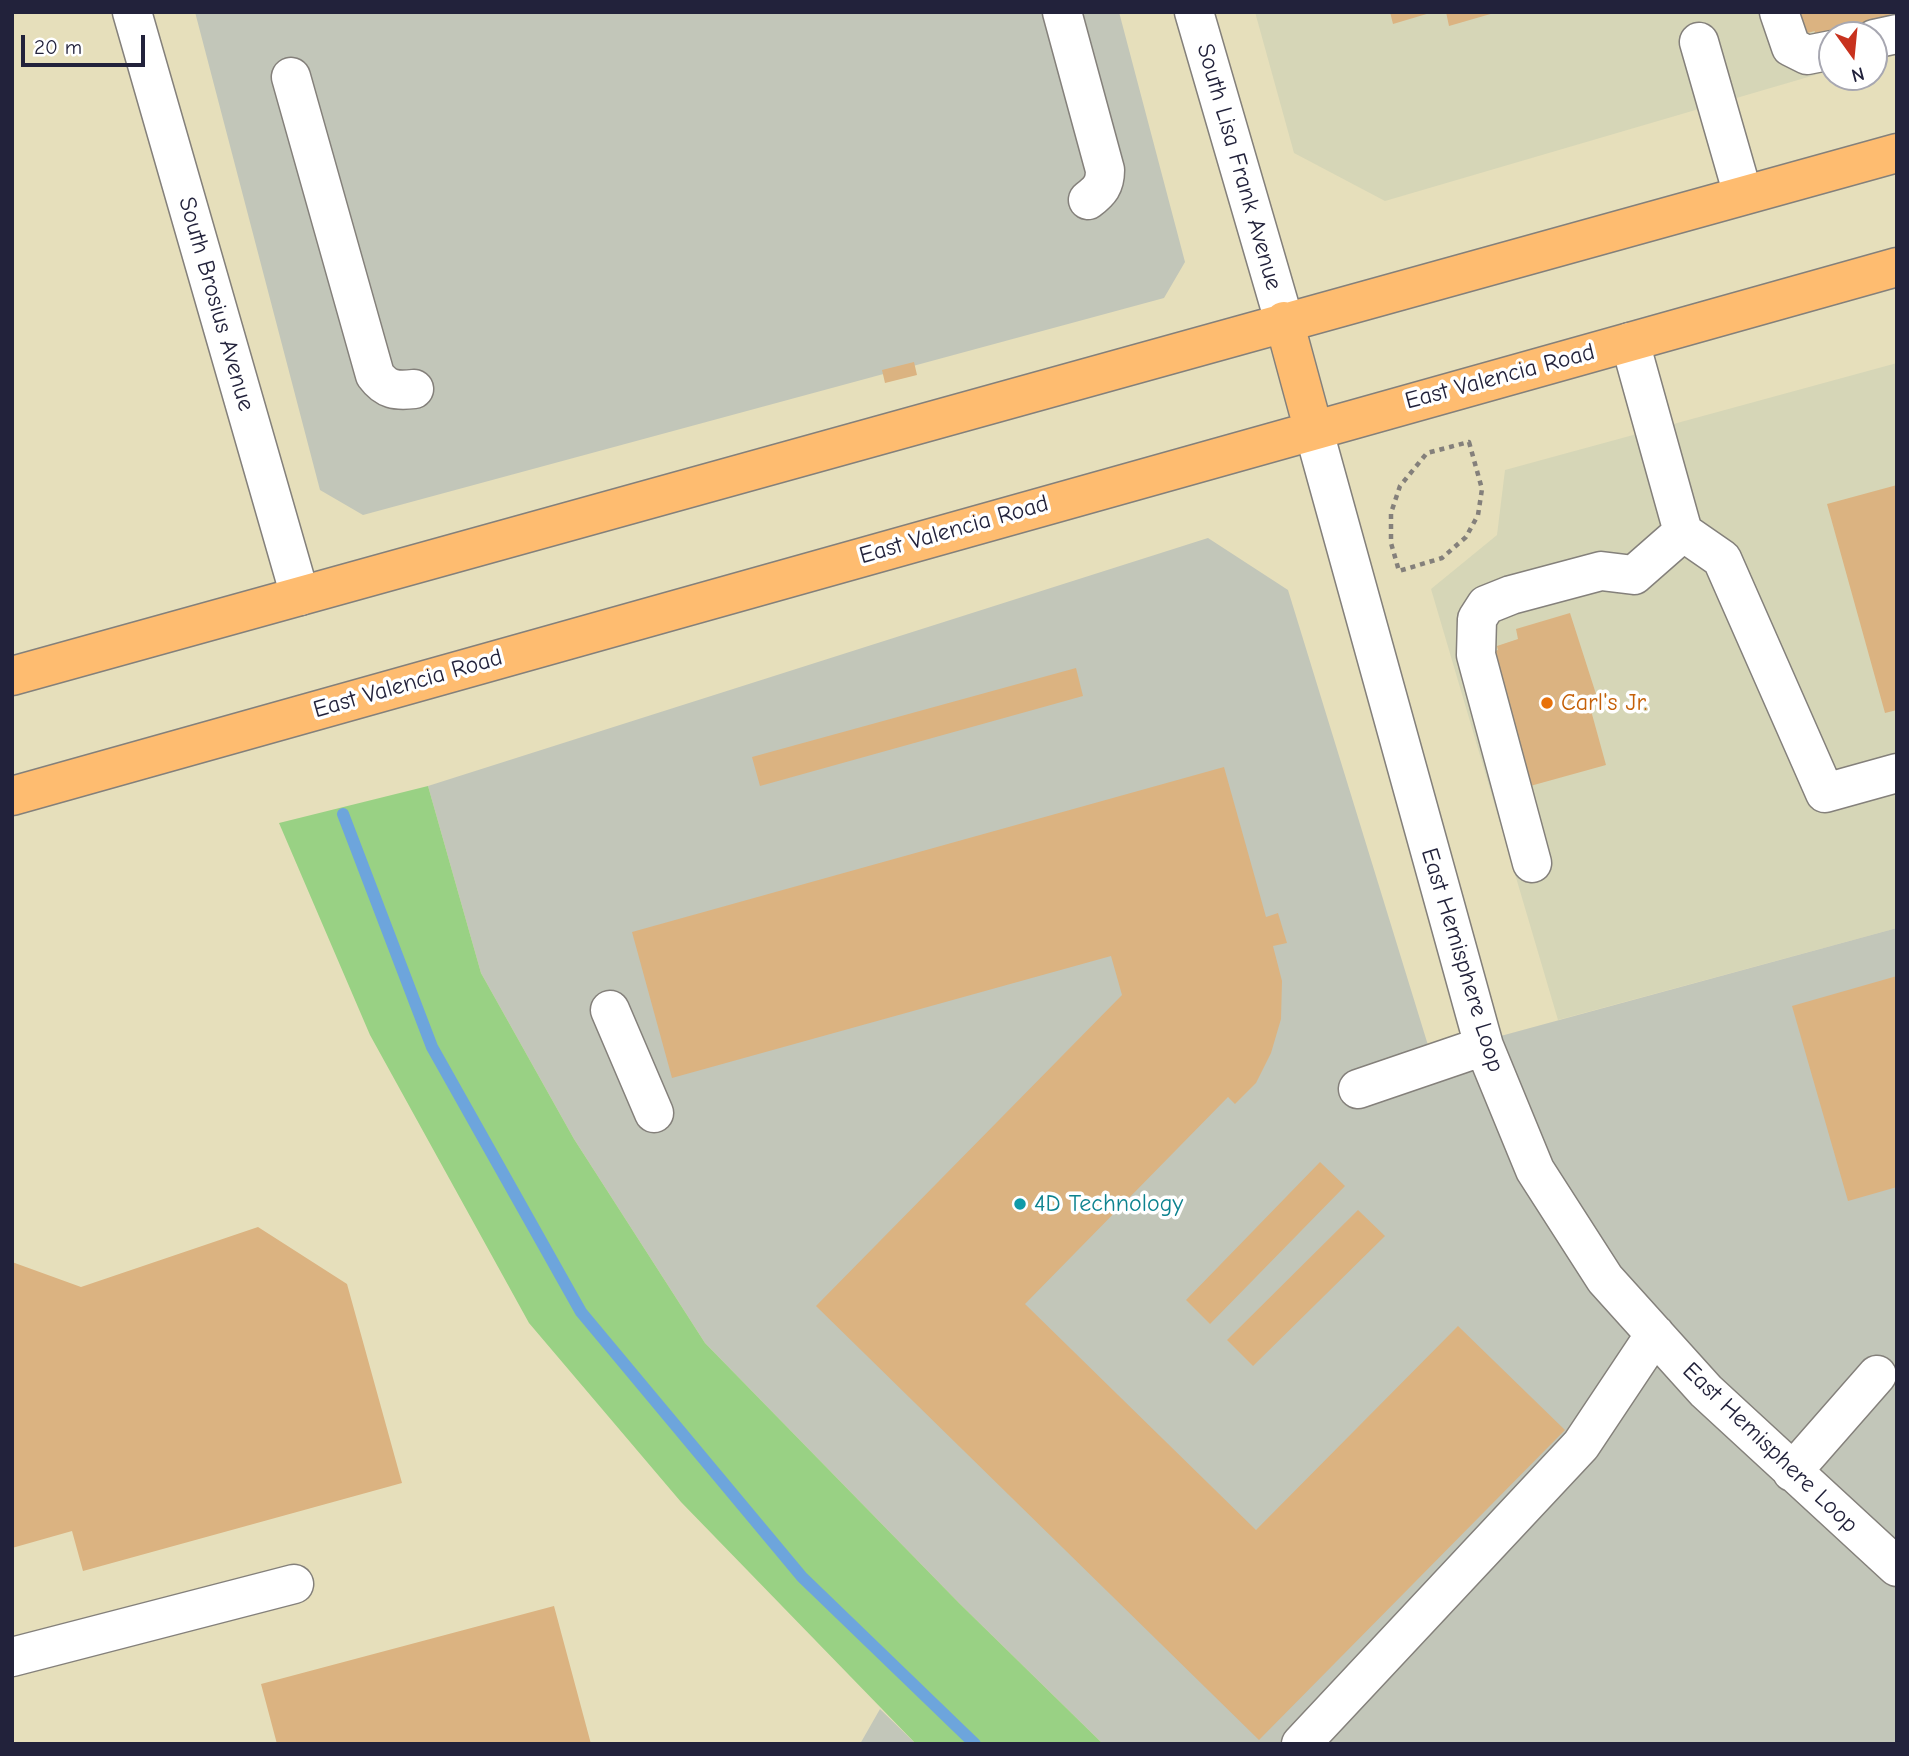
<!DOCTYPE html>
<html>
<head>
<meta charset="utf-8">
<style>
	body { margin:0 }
	#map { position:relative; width:1909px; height:1756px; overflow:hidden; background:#e6dfbb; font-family:"Comic Neue",sans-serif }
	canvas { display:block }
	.frame { position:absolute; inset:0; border:14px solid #22223b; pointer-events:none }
	.north { position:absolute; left:1818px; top:21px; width:70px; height:70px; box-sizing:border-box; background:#fff; border:2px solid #a7a7b1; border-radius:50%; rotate:165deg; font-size:19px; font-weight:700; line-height:28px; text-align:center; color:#22223b }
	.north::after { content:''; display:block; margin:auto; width:24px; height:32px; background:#c8321e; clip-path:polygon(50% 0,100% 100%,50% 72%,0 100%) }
	.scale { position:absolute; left:21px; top:35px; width:124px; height:32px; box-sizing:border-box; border:4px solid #22223b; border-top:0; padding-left:9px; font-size:21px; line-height:24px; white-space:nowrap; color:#22223b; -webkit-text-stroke:5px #fff; paint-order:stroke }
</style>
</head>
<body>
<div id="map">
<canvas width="1909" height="1756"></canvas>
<div class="frame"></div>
<div class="north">N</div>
<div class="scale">20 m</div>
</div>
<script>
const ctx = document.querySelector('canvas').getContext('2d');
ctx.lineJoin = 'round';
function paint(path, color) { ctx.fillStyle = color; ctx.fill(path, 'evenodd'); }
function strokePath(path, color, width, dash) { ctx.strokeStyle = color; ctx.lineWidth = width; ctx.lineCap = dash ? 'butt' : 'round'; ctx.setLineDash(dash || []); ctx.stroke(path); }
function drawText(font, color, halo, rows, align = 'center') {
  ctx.font = font + ' "Comic Neue",sans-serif'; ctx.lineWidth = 7; ctx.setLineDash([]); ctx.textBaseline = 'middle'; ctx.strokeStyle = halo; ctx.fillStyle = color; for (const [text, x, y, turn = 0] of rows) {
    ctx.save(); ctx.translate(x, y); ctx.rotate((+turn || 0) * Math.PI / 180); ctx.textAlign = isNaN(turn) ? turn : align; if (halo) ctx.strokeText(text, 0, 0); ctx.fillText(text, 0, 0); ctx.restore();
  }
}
paint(new Path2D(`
	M1255,12H1897V51L1874,35H1832V70L1385,201L1294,153Z
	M1897,363V928L1558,1020L1431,589L1497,535L1505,470Z`), '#d6d6b7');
paint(new Path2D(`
	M195,12H1119L1185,262L1164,298L363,515L320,490Z
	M1208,538L1288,590L1431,1055L1897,928V1744H1103L959,1603L705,1343L574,1139L481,973L428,786Z
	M880,1709L916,1744H860Z`), '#c2c6b9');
paint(new Path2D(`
	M428,786L481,973L574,1139L705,1343L959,1603L1103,1744H916L681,1502L529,1323L370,1035L279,823Z`), '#99d184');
strokePath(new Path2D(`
	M343,814L432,1047L581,1312L802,1577L975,1744`), '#6da5dc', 12);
paint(new Path2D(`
	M1390,12H1430V13L1393,24Z
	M1446,12H1494V13L1449,26Z
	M1794,12H1889L1891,18L1812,39L1815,31L1800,35Z
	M914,362L917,375L885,383L882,370Z
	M1897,485V710L1885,713L1827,504Z
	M1570,613L1596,694L1587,696L1606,765L1523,788L1492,652L1498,650L1497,646L1518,639L1516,629Z
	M1076,668L1083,696L760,786L752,757Z
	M1224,767L1266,917L1278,913L1287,943L1273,946L1282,981L1281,1019L1271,1053L1256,1083L1235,1104L1228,1097L1025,1304L1256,1530L1458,1326L1565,1430L1259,1740L816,1306L1122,995L1111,956L672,1078L632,932Z
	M1897,976V1187L1848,1201L1792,1006Z
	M1320,1162L1345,1186L1210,1324L1186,1300Z
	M1358,1210L1385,1236L1253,1366L1227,1340Z
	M258,1227L347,1284L402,1483L83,1571L72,1531L12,1548V1262L81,1287Z
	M554,1606L591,1744H277L261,1684Z`), '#dbb381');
const minor = new Path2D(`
	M132,12L300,596
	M1062,12L1105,170C1105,185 1100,191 1088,200
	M1194,12L1284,321
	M1779,12L1791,47L1807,55L1832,50
	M1874,39L1897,34
	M1699,42L1743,195
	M291,77L375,375C386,390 396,391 414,389
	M1313,428L1484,1046L1535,1170L1605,1279L1706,1391L1897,1567
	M1683,532L1722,559L1825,793L1897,773
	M1532,863L1476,655L1477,619L1486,605L1511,595L1601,571L1634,575L1683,532L1630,342
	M610,1010L654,1113
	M1358,1089L1484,1046
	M1792,1472L1877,1375
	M12,1657L294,1584
	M1301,1744L1581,1445L1655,1334`);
const major = new Path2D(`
	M1284,321L1313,428
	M12,676L1897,153
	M12,796L1897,267`);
strokePath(minor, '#84807b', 41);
strokePath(major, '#84807b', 41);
strokePath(new Path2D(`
	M1469,442L1482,489L1478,515L1466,537L1442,558L1399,571L1391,543V513L1400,486L1427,453Z`), '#84807b', 4.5, [5, 5]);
strokePath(minor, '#fff', 38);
strokePath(major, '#febc70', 38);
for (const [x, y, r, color] of [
	[1547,703,7,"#e8710a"],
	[1020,1204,7,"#0f9aa8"]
]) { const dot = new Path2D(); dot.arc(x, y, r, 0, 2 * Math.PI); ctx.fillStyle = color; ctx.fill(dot); strokePath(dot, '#fff', 2.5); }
drawText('24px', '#22223b', '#fff', [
	["South Lisa Frank Avenue",1239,167,74],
	["South Brosius Avenue",216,304,74],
	["East Valencia Road",1500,377,-15],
	["East Valencia Road",954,530,-16],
	["East Valencia Road",408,684,-16],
	["East Hemisphere Loop",1462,960,73],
	["East Hemisphere Loop",1770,1448,44]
]);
drawText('24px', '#c56008', '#fff', [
	["Carl's Jr.",1561,703]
], 'left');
drawText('24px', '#0d838f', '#fff', [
	["4D Technology",1034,1204]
], 'left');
</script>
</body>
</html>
